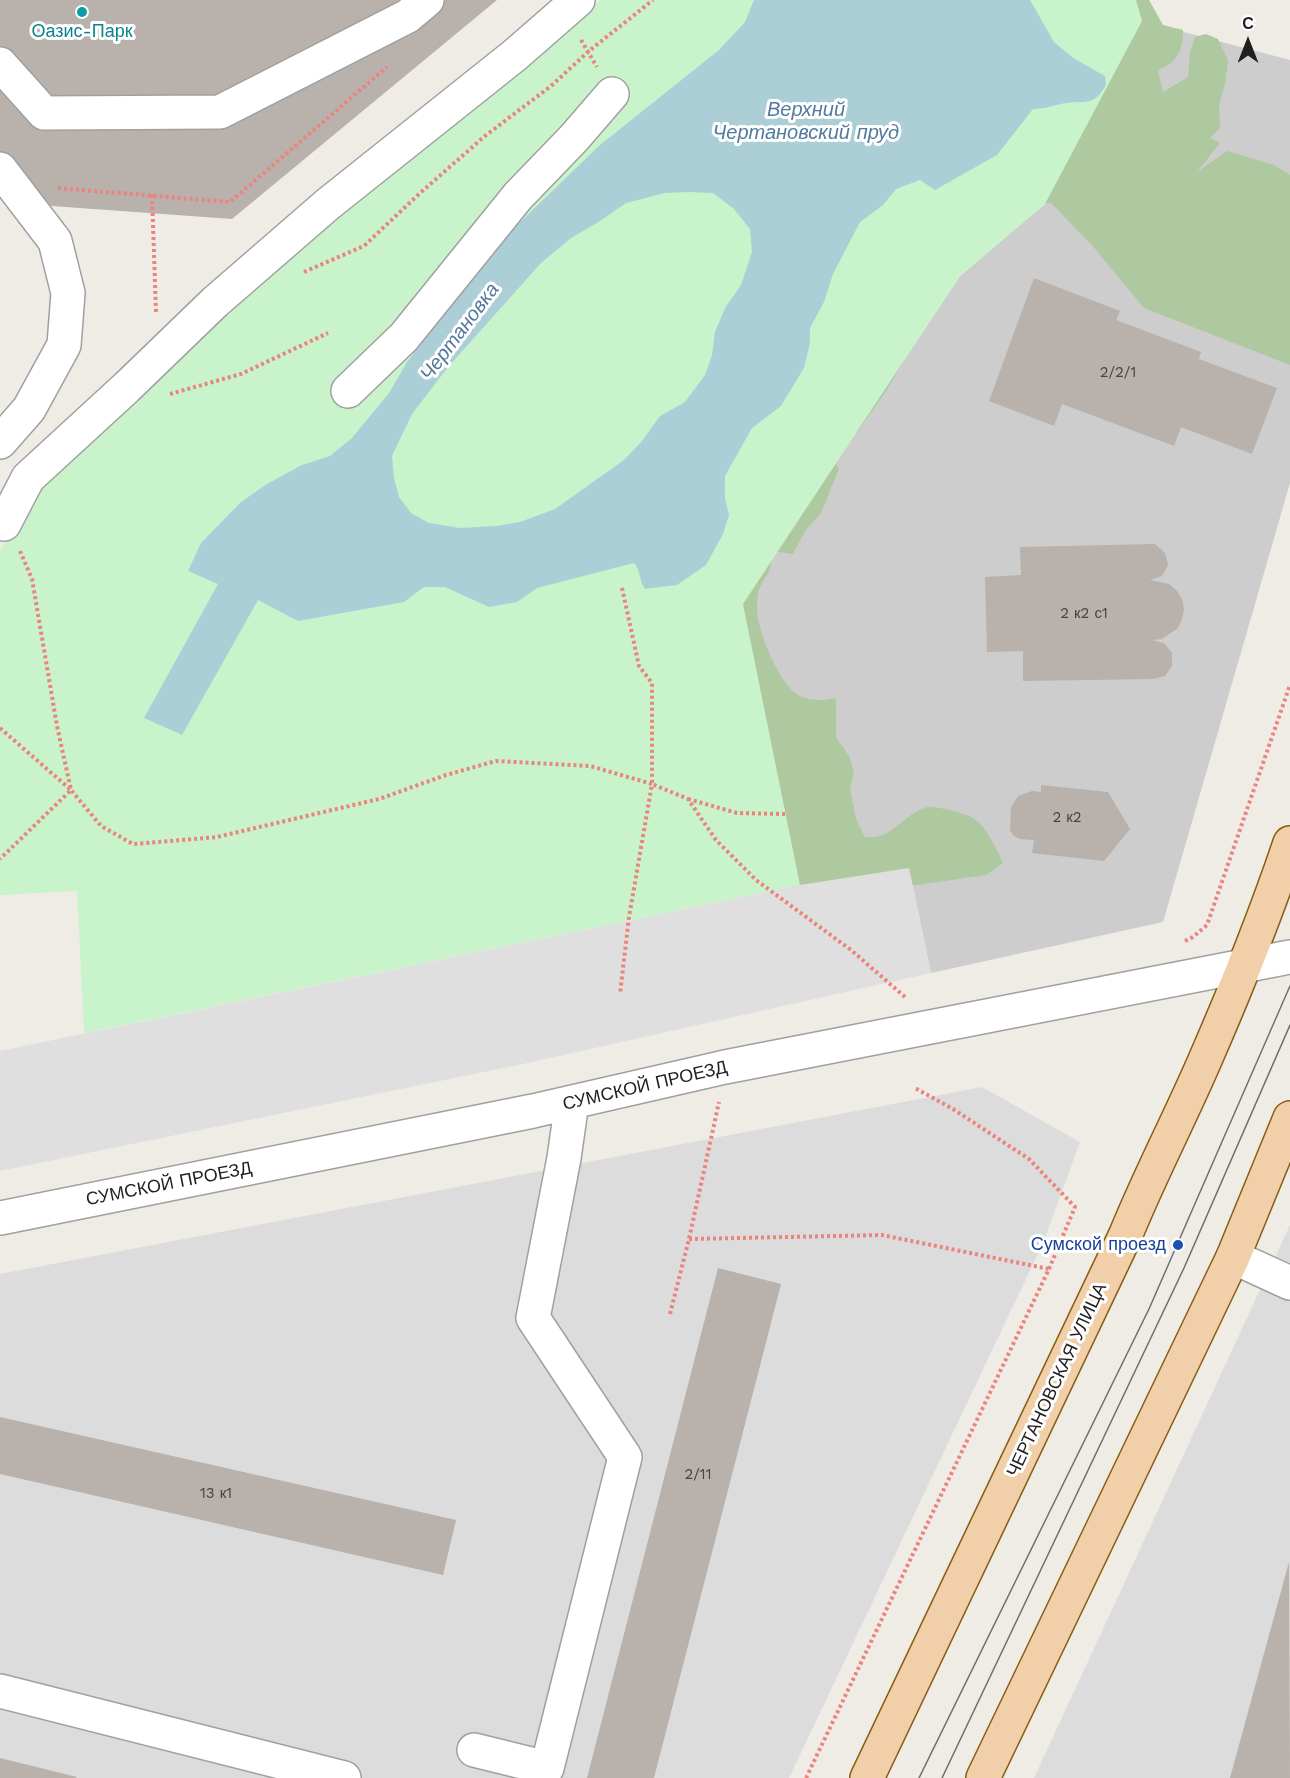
<!DOCTYPE html>
<html>
<head>
<meta charset="utf-8">
<style>
	body { margin:0 }
	#map { position:relative; width:1290px; height:1778px; overflow:hidden; background:#efece6; font-family:"Work Sans",sans-serif }
	canvas { display:block }
	.north { position:absolute; left:1218px; top:12px; width:60px; height:60px; -webkit-text-stroke:4px #fff; paint-order:stroke; rotate:0deg; font-size:16px; font-weight:700; line-height:24px; text-align:center; color:#1f1f1f }
	.north::after { content:''; display:block; margin:auto; width:21px; height:27px; background:#1f1f1f; clip-path:polygon(50% 0,100% 100%,50% 72%,0 100%) }
</style>
</head>
<body>
<div id="map">
<canvas width="1290" height="1778"></canvas>
<div class="north">С</div>
</div>
<script>
const ctx = document.querySelector('canvas').getContext('2d');
ctx.lineJoin = 'round';
function paint(path, color) { ctx.fillStyle = color; ctx.fill(path, 'evenodd'); }
function strokePath(path, color, width, dash) { ctx.strokeStyle = color; ctx.lineWidth = width; ctx.lineCap = dash ? 'butt' : 'round'; ctx.setLineDash(dash || []); ctx.stroke(path); }
function drawText(font, color, halo, rows, align = 'center') {
  ctx.font = font + ' "Work Sans",sans-serif'; ctx.lineWidth = 6; ctx.setLineDash([]); ctx.textBaseline = 'middle'; ctx.strokeStyle = halo; ctx.fillStyle = color; for (const [text, x, y, turn = 0] of rows) {
    ctx.save(); ctx.translate(x, y); ctx.rotate((+turn || 0) * Math.PI / 180); ctx.textAlign = isNaN(turn) ? turn : align; if (halo) ctx.strokeText(text, 0, 0); ctx.fillText(text, 0, 0); ctx.restore();
  }
}
paint(new Path2D(`
	M982,1087L1080,1142L1043,1243L789,1778H0V1274Z
	M1290,1225V1778H1034Z`), '#dddcdc');
paint(new Path2D(`
	M1142,21L1290,60V483L1163,922L931,973L909,868L800,885L742,604L960,276L1045,204Z`), '#cdcdcd');
paint(new Path2D(`
	M1031,0H1149L1163,25L1183,30C1183,50 1178,62 1158,70L1163,92L1188,77L1190,52L1195,37L1206,34L1218,39L1228,60L1225,84L1219,106L1220,128L1210,138L1220,143L1197,172L1227,151L1274,165L1290,175V365L1144,308L1091,244L1051,203L1031,204L967,254L886,391L858,431L841,437L831,456L839,469L821,513L805,531L793,554L769,551C774,566 769,572 761,585C758,590 757,600 757,607C756,629 780,686 800,696C813,702 823,700 836,698V737L849,756L854,773L850,788L856,819L865,837C894,840 902,814 927,807C933,806 943,809 950,810C958,812 969,815 976,820C985,825 999,853 1003,863L986,875L903,887L839,898L102,728Z`), '#aec9a0');
paint(new Path2D(`
	M601,0H1136L1142,21L1045,204L960,276L743,604L800,885L84,1033L77,891L0,895V551L27,503L146,382L325,217Z`), '#c9f3cb');
paint(new Path2D(`
	M909,868L931,973L523,1064L0,1171V1051L800,885Z`), '#dfdfdf');
paint(new Path2D(`
	M754,0H1030L1054,42L1073,58L1105,76L1106,85C1093,107 1088,100 1066,103C1054,105 1046,109 1033,109L997,155L935,190L920,180L896,189L883,205L860,222L833,274L824,302L810,328V343L804,368L781,406L752,428L725,476V498L729,515L723,534L706,565L677,585L645,589C639,581 641,571 634,563L537,588L517,602L489,607L445,587H424L404,602L298,621L258,600L182,735L144,718L218,584L188,571L201,543L241,502L267,484L302,465L330,456L352,438L389,393L407,362L475,273L516,226L600,145L719,50L745,22ZM688,192L713,193L734,209L750,229L752,252L741,285L725,308L715,332L712,355L705,375L685,402L660,416L642,441L624,460L555,509L520,522L496,526L460,528L429,523L411,513L399,497L394,478L392,456L412,414L448,367L541,263L571,238L597,223L626,203L665,193Z`), '#accfd7');
paint(new Path2D(`
	M0,0H497L232,219L10,203L0,191Z
	M1034,278L1120,311L1116,320L1201,352L1199,359L1277,388L1252,454L1181,427L1174,446L1062,404L1054,426L989,401Z
	M1155,544L1165,553L1168,565L1162,576L1150,580L1169,584L1177,591L1182,599L1184,609L1182,619L1178,628L1162,639L1152,640L1164,643L1172,653V666L1165,676L1153,679L1023,681V651L987,652L985,577L1021,575L1020,547Z
	M1041,785L1108,792L1130,829L1104,861L1032,853L1034,840L1020,839L1014,836L1010,830L1011,807L1018,796L1032,791L1041,792Z
	M718,1268L781,1284L654,1778H587Z
	M0,1417L456,1520L443,1575L0,1474Z
	M1289,1562L1290,1778H1230Z
	M0,1758L77,1777L76,1778H0Z`), '#b8b1ac');
const minor = new Path2D(`
	M0,64L44,113L220,112L408,16L427,0
	M0,169L55,241L68,293L64,345L29,409L0,442
	M348,391L404,337L518,196L574,138L612,94
	M4,524L28,478L127,387L215,302L328,204L515,55L578,0
	M0,1218L533,1111L725,1067L1290,957
	M1233,1257L1290,1283
	M0,1691L344,1778
	M474,1750L547,1768L625,1457L533,1318L564,1158L572,1102`);
const major = new Path2D(`
	M867,1778L1126,1234C1150,1175 1180,1118 1205,1060C1236,989 1265,917 1290,843
	M983,1778L1233,1257L1290,1118`);
strokePath(minor, '#a0a0a0', 36);
strokePath(major, '#885d12', 36);
strokePath(new Path2D(`
	M581,40L597,67
	M58,188L230,202L387,67
	M152,195L156,312
	M304,272L364,246L419,194L485,136L551,86L589,51L653,0
	M170,394L241,374L328,333
	M20,551L32,579L57,726L71,790L101,826L133,844L217,837L379,799L446,775L496,761L590,766L652,784L629,917L620,994
	M622,588L639,666L652,683V784L688,799L716,840L756,880L851,950L905,997
	M0,728L71,790L0,859
	M688,799L737,813L785,814
	M1185,941L1193,937L1207,925L1290,685
	M689,1239L882,1235L1049,1269
	M670,1314L689,1239L719,1102
	M806,1778L1049,1269L1075,1207L1029,1159L953,1109L915,1088`), '#ea847d', 4, [3, 3]);
strokePath(minor, '#fff', 33);
strokePath(major, '#f1cfa9', 33);
strokePath(new Path2D(`
	M919,1778L1149,1309L1290,986
	M942,1778L1184,1268L1290,1025`), '#6d6d6d', 1.5);
for (const [x, y, r, color] of [
	[82,12,6,"#0f9aa8"],
	[1178,1245,6,"#1a4fb4"]
]) { const dot = new Path2D(); dot.arc(x, y, r, 0, 2 * Math.PI); ctx.fillStyle = color; ctx.fill(dot); strokePath(dot, '#fff', 2); }
drawText('15px', '#454442', null, [
	["2/2/1",1118,373],
	["2 к2 с1",1084,614],
	["2 к2",1067,818],
	["2/11",698,1475],
	["13 к1",216,1494]
]);
drawText('18px', '#0d838f', '#fff', [
	["Оазис-Парк",82,32]
]);
drawText('18px', '#1f1f1f', '#fff', [
	["СУМСКОЙ ПРОЕЗД",645,1086,-13],
	["СУМСКОЙ ПРОЕЗД",169,1184,-11],
	["ЧЕРТАНОВСКАЯ УЛИЦА",1057,1380,-65]
]);
drawText('18px', '#164399', '#fff', [
	["Сумской проезд",1166,1245]
], 'right');
drawText('italic 20px', '#537a9d', '#fff', [
	["Верхний",806,110],
	["Чертановский пруд",806,133],
	["Чертановка",460,332,-53]
]);
</script>
</body>
</html>
